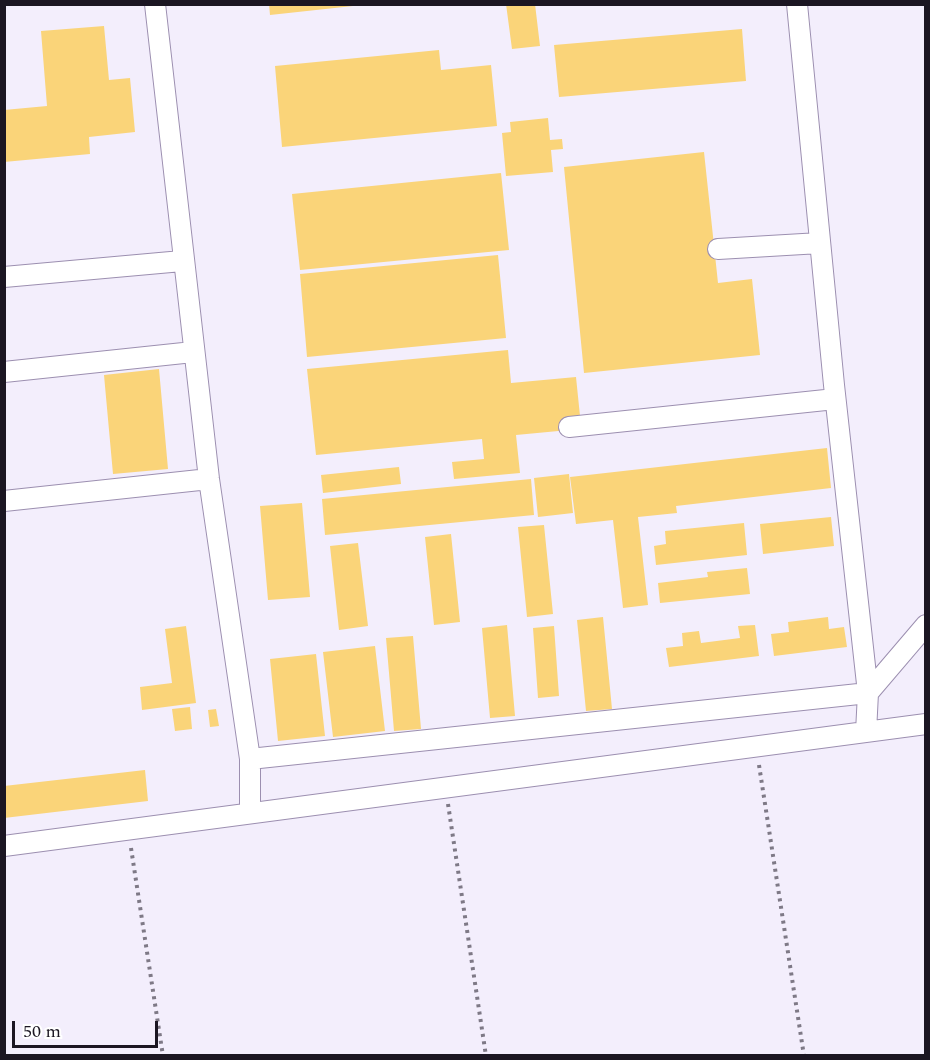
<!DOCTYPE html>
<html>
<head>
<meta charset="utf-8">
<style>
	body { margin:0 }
	#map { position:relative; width:930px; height:1060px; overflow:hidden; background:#f3eefc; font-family:Spectral,serif }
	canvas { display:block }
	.frame { position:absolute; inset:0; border:6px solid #1b1622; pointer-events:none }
	.scale { position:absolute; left:12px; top:1021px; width:146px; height:27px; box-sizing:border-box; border:3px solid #1b1622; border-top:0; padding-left:8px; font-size:18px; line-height:21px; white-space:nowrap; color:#1b1622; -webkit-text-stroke:4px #fff; paint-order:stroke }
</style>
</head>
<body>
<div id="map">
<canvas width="930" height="1060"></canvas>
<div class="frame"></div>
<div class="scale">50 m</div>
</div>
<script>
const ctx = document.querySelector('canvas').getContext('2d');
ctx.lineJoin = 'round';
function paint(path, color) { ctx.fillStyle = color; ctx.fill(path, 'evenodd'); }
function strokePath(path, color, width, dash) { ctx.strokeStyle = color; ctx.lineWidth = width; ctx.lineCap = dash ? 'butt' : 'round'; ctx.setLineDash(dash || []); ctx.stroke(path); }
paint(new Path2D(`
	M269,4H353V6L270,15Z
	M506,4H535L540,46L512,49Z
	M104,26L109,80L130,78L135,132L89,137L90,154L4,162V110L47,106L41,31Z
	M742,29L746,81L559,97L554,45Z
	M439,50L441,70L491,65L497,126L282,147L275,66Z
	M548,118L550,140L562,139L563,149L551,150L553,172L506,176L502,133L511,132L510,122Z
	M704,152L718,283L752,279L760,355L584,373L564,167Z
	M501,173L509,250L300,270L292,194Z
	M498,255L506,338L307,357L300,274Z
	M508,350L511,383L576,377L580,416L568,417L569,430L516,435L520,473L454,479L452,462L484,459L482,439L316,455L307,369Z
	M159,369L168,469L113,474L104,375Z
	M827,448L831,488L676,506L677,513L638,517L648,605L623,608L613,520L576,524L570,477Z
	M399,467L401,484L323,493L321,475Z
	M569,474L573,513L538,517L534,478Z
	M531,479L534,515L325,535L322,499Z
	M302,503L310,597L268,600L260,506Z
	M831,517L834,546L763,554L760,524Z
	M744,523L747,555L656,565L654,546L666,544L665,531Z
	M544,525L553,614L527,617L518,527Z
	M451,534L460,622L434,625L425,537Z
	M358,543L368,626L339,630L330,546Z
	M747,568L750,594L660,603L658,583L708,577L707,572Z
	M603,617L612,709L586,711L577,620Z
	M828,617L829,629L844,627L847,647L774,656L771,634L789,632L788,622Z
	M507,625L515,716L490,718L482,628Z
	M755,625L759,656L669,667L666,648L683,646L682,633L699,631L701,643L740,638L738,626Z
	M186,626L196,703L142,710L140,687L172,683L165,629Z
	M554,626L559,696L538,698L533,628Z
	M413,636L421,729L394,731L386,638Z
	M375,646L385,731L333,737L323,652Z
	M316,654L325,736L278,741L270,659Z
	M190,707L192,729L175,731L172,709Z
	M216,709L219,726L210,727L208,710Z
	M145,770L148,801L4,818V786Z`), '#fad479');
const minor = new Path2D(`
	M155,4L209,479L250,759V813
	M797,4L834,385L868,693L866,732
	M718,249L820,243
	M4,277L182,261
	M4,372L193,352
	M569,427L835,399
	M4,501L209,479
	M250,759L868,693L926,625
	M4,846L926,724`);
strokePath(minor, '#9c8fb0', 22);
strokePath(new Path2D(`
	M759,765L804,1056
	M448,804L486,1056
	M131,848L163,1056`), '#7e7986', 4, [3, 4.5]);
strokePath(minor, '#fff', 20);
</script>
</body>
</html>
